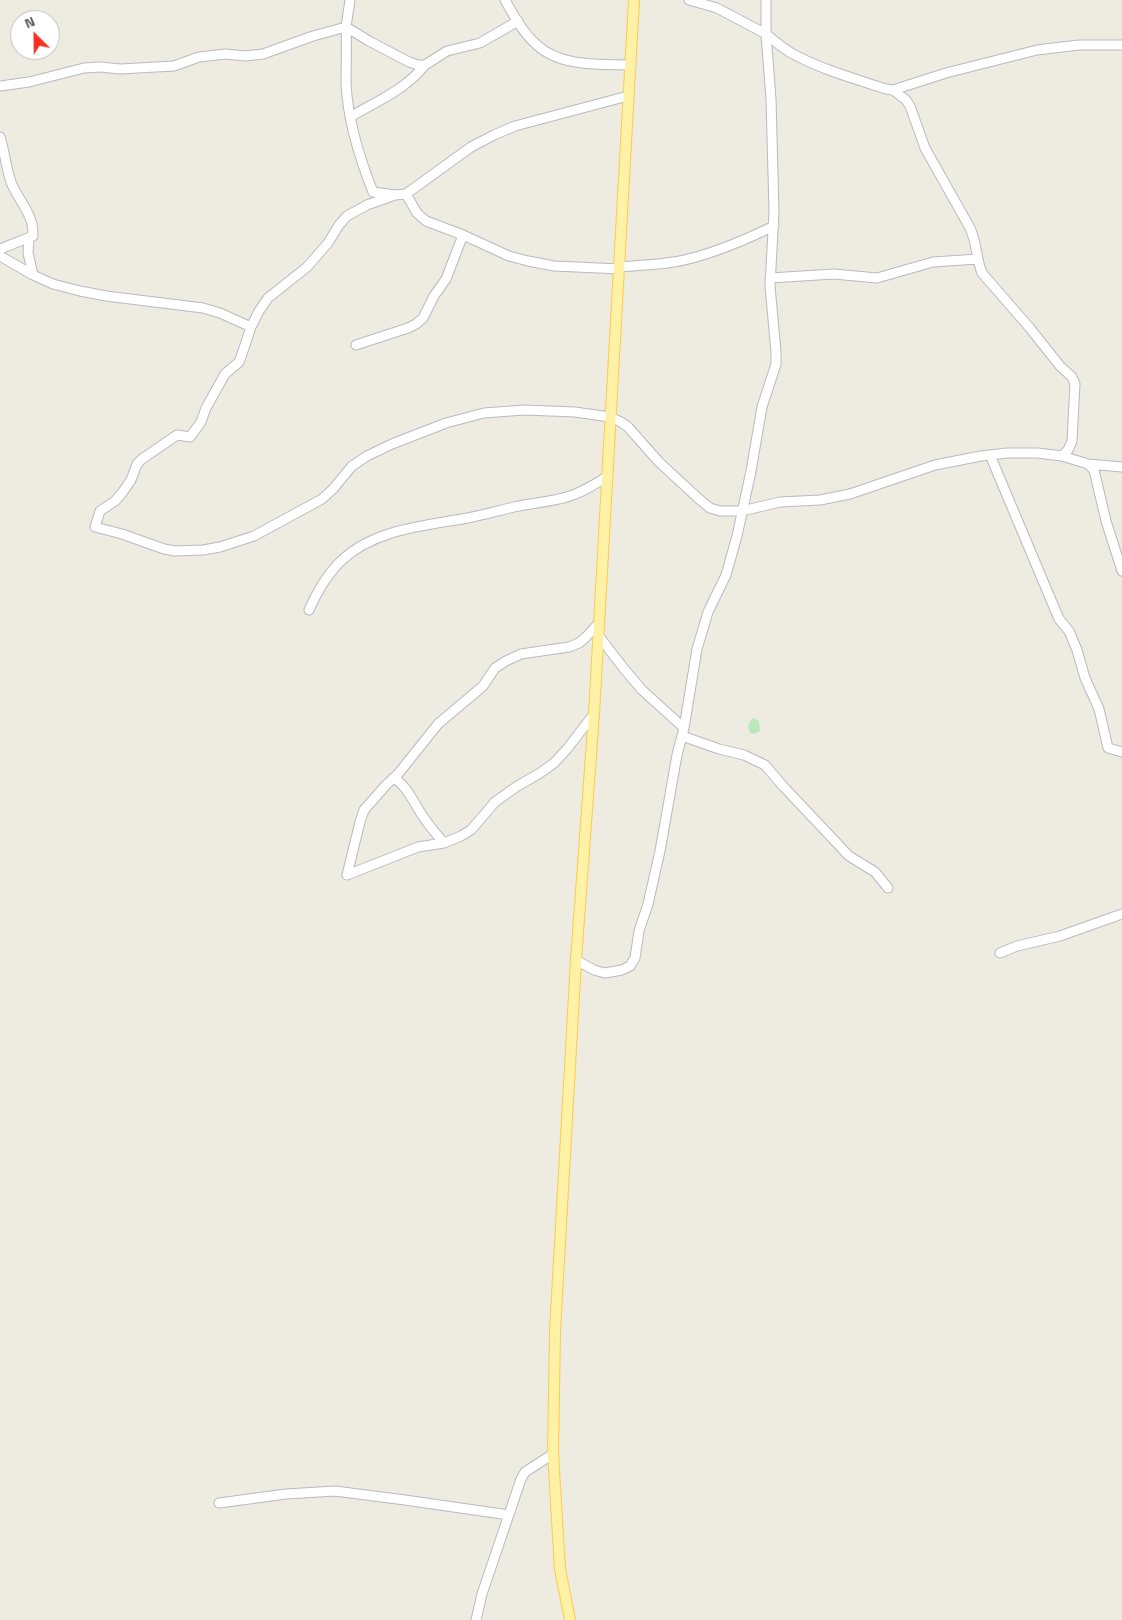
<!DOCTYPE html>
<html>
<head>
<meta charset="utf-8">
<style>
	body { margin:0 }
	#map { position:relative; width:1122px; height:1620px; overflow:hidden; background:#eeebe1; font-family:"Titillium Web",sans-serif }
	canvas { display:block }
	.north { position:absolute; left:10px; top:10px; width:50px; height:50px; box-sizing:border-box; background:#fff; border:1px solid #bdbfc1; border-radius:50%; rotate:337deg; font-size:14px; font-weight:700; line-height:20px; text-align:center; color:#5a5e64 }
	.north::after { content:''; display:block; margin:auto; width:18px; height:22px; background:#f6301f; clip-path:polygon(50% 0,100% 100%,50% 72%,0 100%) }
</style>
</head>
<body>
<div id="map">
<canvas width="1122" height="1620"></canvas>
<div class="north">N</div>
</div>
<script>
const ctx = document.querySelector('canvas').getContext('2d');
ctx.lineJoin = 'round';
function paint(path, color) { ctx.fillStyle = color; ctx.fill(path, 'evenodd'); }
function strokePath(path, color, width, dash) { ctx.strokeStyle = color; ctx.lineWidth = width; ctx.lineCap = dash ? 'butt' : 'round'; ctx.setLineDash(dash || []); ctx.stroke(path); }
paint(new Path2D(`
	M753,718L759,721L760,731L754,734L750,733C747,727 748,723 753,718Z`), '#bbe8bb');
const minor = new Path2D(`
	M350,0L346,27L369,41L409,62L418,65H425L447,51L480,43L518,21
	M505,0C514,16 523,33 537,45C560,67 601,64 631,65
	M689,0L717,8L766,34V0
	M766,34C776,42 784,50 795,55C823,70 856,79 886,89L893,90L946,73L1037,50L1079,45H1122
	M0,86L29,82L84,68L100,67L120,69L174,66L199,57L226,54L245,56L263,54L313,36L346,27C347,46 346,65 346,84C348,122 359,157 373,192L395,195L367,205L347,216L339,225L328,243L307,267L268,298L259,311L251,327L241,357L239,362L225,374L206,408L201,422L190,437L177,435L142,459L137,464L131,480L122,493L115,501L100,511L95,527L122,534L164,549L175,551L203,550L220,547L254,536L322,499L333,489L352,466L367,456L392,444L446,423L484,413L524,410L575,412L610,417L621,422L628,427L659,462L699,499L710,508L720,511H742L780,502L820,500L850,494L935,465L981,456L1007,453H1037L1062,456L1088,464L1094,470L1106,521L1122,571
	M893,90L906,100L910,106L925,148L970,228C977,243 976,258 982,273L1029,327L1060,366L1072,377L1075,384L1072,441L1068,450L1062,456
	M350,117C377,101 405,90 425,65
	M0,137C5,152 6,168 11,182C16,196 27,207 31,221C33,226 33,231 33,236L0,249
	M406,194L417,213L426,221L463,235L509,256L528,261L554,266L620,269
	M395,195L406,194L471,147L494,135L515,126L628,96
	M29,238L28,253L33,275
	M0,256L33,275L53,284L80,291L106,296L203,308L220,313L251,327
	M620,267C638,265 656,265 674,262C705,257 745,240 774,226
	M770,278L834,274L877,278L933,262L978,259
	M356,345L408,328L416,324L423,318L434,296L446,279L463,235
	M990,455L1059,619L1069,631L1077,650L1085,678L1099,709L1108,748L1122,752
	M1088,464L1122,467
	M309,610C317,592 327,574 342,560C374,530 422,526 462,519C480,516 497,511 514,507C532,503 552,502 570,496C583,492 595,484 607,477
	M598,635L625,670L642,690L684,728
	M682,736L719,749L744,755L765,765L782,785L849,856L875,872L888,888
	M393,778C406,783 416,807 424,818C430,827 437,835 444,843
	M347,875L360,822L364,810L386,785L398,774L438,724L483,686L495,668L506,661L521,654L569,647L579,643L585,638L599,623
	M347,875L418,847L444,843L461,836L471,830L495,802L516,787L540,773L554,763L567,749L594,714
	M1000,953L1017,946L1060,936L1122,914
	M576,960L594,970L605,973L622,970L630,966L635,958L639,931L648,904L660,851L677,755L684,728L697,649L708,612L726,575L737,536L751,471L762,407L776,364V352L770,286L774,212L771,99L766,34
	M219,1503L286,1494L335,1491L405,1500L509,1515
	M476,1620L482,1594L521,1479L525,1472L553,1454`);
const major = new Path2D(`
	M570,1620L560,1569L553,1454L555,1331L576,960L594,714L634,0`);
strokePath(minor, '#b7babf', 11);
strokePath(major, '#fccb4d', 12);
strokePath(minor, '#fff', 9);
strokePath(major, '#fff1a5', 10);
</script>
</body>
</html>
